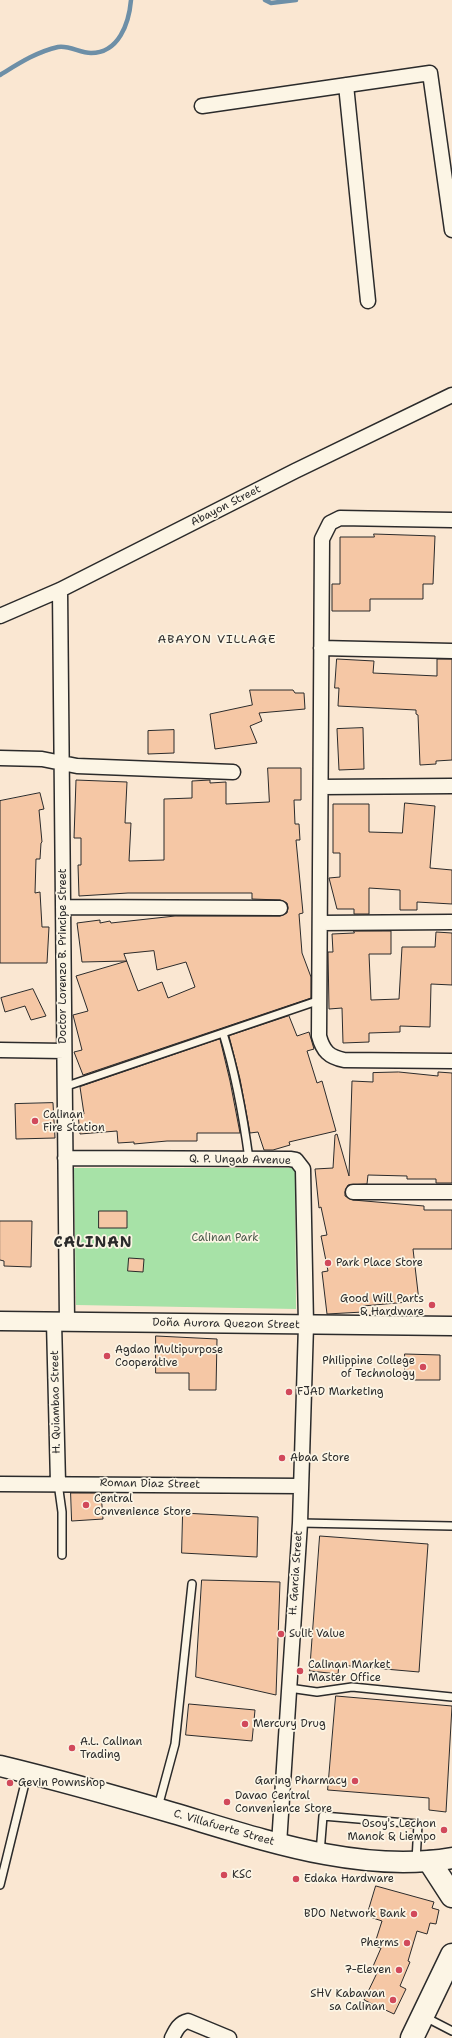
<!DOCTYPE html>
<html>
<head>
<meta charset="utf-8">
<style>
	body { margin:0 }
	canvas { display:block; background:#fae7d2 }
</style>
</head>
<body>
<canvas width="452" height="2038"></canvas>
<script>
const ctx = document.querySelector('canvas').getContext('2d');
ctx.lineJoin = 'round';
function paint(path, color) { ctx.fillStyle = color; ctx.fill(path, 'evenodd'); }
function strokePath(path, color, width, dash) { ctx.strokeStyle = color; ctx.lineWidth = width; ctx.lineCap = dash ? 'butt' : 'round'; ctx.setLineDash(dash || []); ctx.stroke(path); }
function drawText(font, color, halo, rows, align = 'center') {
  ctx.font = font + ' "Shantell Sans",sans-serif'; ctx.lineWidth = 3.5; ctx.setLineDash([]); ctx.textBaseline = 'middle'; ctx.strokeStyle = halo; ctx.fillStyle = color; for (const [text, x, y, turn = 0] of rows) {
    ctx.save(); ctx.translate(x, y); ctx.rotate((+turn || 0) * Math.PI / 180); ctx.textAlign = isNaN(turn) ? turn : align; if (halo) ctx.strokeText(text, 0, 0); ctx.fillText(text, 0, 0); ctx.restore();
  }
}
paint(new Path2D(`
	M74,1168H295L296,1309L76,1305Z`), '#a7e2a7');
strokePath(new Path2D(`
	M265,0L271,3L296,0
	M0,75C18,64 36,52 58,47C69,45 80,53 91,53C119,53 129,23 131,0`), '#6d8fa7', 4.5);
const building = new Path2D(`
	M374,534L435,536L433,584H423V599H370V611H332V584H340V537H374Z
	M337,659L374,661L373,673L437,676V659H452V760L436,761V764L420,765L418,715L416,714V710L338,706L339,688H335Z
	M250,690H293L295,693H304L305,709L259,713L262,721L250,726L257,743L215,749L210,714L252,705Z
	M363,728L364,769L339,770L337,729Z
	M174,730V753L148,754V731Z
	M268,768H301V800H294L295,824H299L300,840H296L303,913L299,914L302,953L311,977V998L83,1075L74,1052L82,1050L73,1015L88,1011L76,976L127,961L82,962L77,923L100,920V923L110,921L111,923L175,916H280L287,913L288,908L287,903L280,900L252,899V893H128L79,896L78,865H81V838H74L76,780L127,782L125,823H131L129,861L164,860V799L192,798V781L210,780V783L226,782V804L269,802ZM154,951L157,970L186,962L195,987L168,998L162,982L138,991L124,954Z
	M40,793L44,809L39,810L42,842L41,843L40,859H36L35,893L40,892L42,927H49L47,963H0V801Z
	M405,803L435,806L430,868L452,870V904L417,902V910H400V890L369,888V914H354V909H337L329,878L340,877V853H333V804H369V832L402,833Z
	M354,931H391V954H369L371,1000L399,999L402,947H435L436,932L452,933V985L431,984L430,1027L400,1026V1032L369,1033V1042L343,1043L342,1008L329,1009L328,952H333L332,934L354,933Z
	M33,989L46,1016L31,1020L25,1006L5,1012L1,998Z
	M289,1016L297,1036L309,1032L314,1049L307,1051L317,1083L322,1081L336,1131L289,1142L290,1145L273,1150H264L258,1132L250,1133L240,1079L229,1036Z
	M220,1039L230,1081L240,1133H197V1141H167L134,1144V1142L118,1143L117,1131L80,1134L78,1114H84L80,1087Z
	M399,1072L438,1076V1072L452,1073V1183H436V1179H407V1176L368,1175L367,1184L348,1185L345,1192V1196L353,1200L424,1206V1210H452V1249H413L419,1301L363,1306V1312L327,1314L322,1272L328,1271L321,1236L327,1235L321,1207L319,1208L315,1169L333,1168L335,1135L337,1134L349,1176L352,1081L373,1082V1073Z
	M53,1103L55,1138L16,1139L15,1104Z
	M99,1211H127V1228H99Z
	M0,1221H32L31,1267L4,1266V1261L0,1260Z
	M129,1258L144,1259L143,1272L128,1271Z
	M156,1336L217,1339L216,1390H189V1373H156Z
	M405,1354L440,1355V1380H405Z
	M71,1493H101L103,1519L72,1521Z
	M183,1513L258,1517L257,1557L182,1553Z
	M320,1536L428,1544L419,1672L339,1665L338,1674L310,1671Z
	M202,1580L280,1582L276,1695L196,1677Z
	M336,1696L452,1706L446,1812L429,1810V1798L328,1790Z
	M189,1704L255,1710L252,1741L186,1735Z
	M376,1886L434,1902L432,1908L439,1910L436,1924L430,1923L427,1934L417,1931L408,1961L410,1962L400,1986L406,1989L394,2014L364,2000L377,1973L371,1971L381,1948L374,1946L382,1921L367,1916Z`);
paint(building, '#f5c7a5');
strokePath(building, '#2b2b2b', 1);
const service = new Path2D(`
	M223,1033C236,1075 243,1115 249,1159
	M64,1087L320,1000
	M58,1483L62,1512V1555
	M300,1523L452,1526
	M289,1688L317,1692L352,1687L452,1697
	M158,1807L175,1744L192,1584
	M320,1853L323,1816L418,1824L416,1861
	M0,1885L27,1775
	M425,2017L452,2031`);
const minor = new Path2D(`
	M346,85L368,301
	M202,106L430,73L452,230
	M452,520L340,518L330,523L322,539L319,1036C323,1051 329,1057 344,1060L452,1061
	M60,590L67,1322
	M0,616L60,590L295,471L452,395
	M321,648L452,651
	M0,758L42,759L77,766L233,772
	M321,787L452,786
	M63,907L280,908
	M320,923L452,922
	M0,1050L64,1051
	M65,1158L290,1159L296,1160L303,1169L306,1325L300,1523L279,1844
	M353,1192H452
	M54,1322L58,1483
	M0,1484L301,1486
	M172,2038C176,2030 179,2023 188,2021L229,2038`);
const tertiary = new Path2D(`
	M0,1321L452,1326`);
const secondary = new Path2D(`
	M0,1766C58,1780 115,1796 173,1813C261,1839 359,1874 452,1858`);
const trunk = new Path2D(`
	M430,1862L452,1896
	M412,2038L452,1955`);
strokePath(service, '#2b2b2b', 10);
strokePath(minor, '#2b2b2b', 17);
strokePath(tertiary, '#2b2b2b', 21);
strokePath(secondary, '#2b2b2b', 23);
strokePath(trunk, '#2b2b2b', 25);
strokePath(service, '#fcf5e5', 7);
strokePath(minor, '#fcf5e5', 14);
strokePath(tertiary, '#fcf5e5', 18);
strokePath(secondary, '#fcf5e5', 20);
strokePath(trunk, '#fcf5e5', 22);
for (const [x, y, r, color] of [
	[35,1121,4,"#d1495b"],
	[328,1263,4,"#d1495b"],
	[432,1305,4,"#d1495b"],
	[107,1356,4,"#d1495b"],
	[423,1367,4,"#d1495b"],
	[289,1392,4,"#d1495b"],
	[282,1458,4,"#d1495b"],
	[86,1505,4,"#d1495b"],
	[281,1634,4,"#d1495b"],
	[300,1671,4,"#d1495b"],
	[245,1724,4,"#d1495b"],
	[72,1748,4,"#d1495b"],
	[355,1781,4,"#d1495b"],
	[10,1783,4,"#d1495b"],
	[227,1802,4,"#d1495b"],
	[444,1830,4,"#d1495b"],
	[224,1875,4,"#d1495b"],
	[296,1879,4,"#d1495b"],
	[414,1914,4,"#d1495b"],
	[407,1943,4,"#d1495b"],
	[399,1970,4,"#d1495b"],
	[393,2000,4,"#d1495b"]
]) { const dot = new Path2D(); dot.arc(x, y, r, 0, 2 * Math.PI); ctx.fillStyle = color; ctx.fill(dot); strokePath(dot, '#fcf5e5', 1.5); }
drawText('11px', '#2b2b2b', '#fcf5e5', [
	["Abayon Street",226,506,-27],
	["Doctor Lorenzo B. Principe Street",63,956,-90],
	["Q. P. Ungab Avenue",240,1160,1],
	["Doña Aurora Quezon Street",226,1324,1],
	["H. Quiambao Street",56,1402,-91],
	["Roman Diaz Street",150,1484,1],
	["H. Garcia Street",296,1573,-86],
	["C. Villafuerte Street",224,1828,16]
]);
drawText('11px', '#2b2b2b', '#fcf5e5', [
	["Calinan",43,1115],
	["Fire Station",43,1128],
	["Park Place Store",336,1263],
	["Good Will Parts",424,1299,"right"],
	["& Hardware",424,1312,"right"],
	["Agdao Multipurpose",115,1350],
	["Cooperative",115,1363],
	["Philippine College",415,1361,"right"],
	["of Technology",415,1374,"right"],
	["FJAD Marketing",297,1392],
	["Abaa Store",290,1458],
	["Central",94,1499],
	["Convenience Store",94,1512],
	["Sulit Value",289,1634],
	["Calinan Market",308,1665],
	["Master Office",308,1678],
	["Mercury Drug",253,1724],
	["A.L. Calinan",80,1742],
	["Trading",80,1755],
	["Garing Pharmacy",347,1781,"right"],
	["Gevin Pownshop",18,1783],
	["Davao Central",235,1796],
	["Convenience Store",235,1809],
	["Osoy's Lechon",436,1824,"right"],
	["Manok & Liempo",436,1837,"right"],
	["KSC",232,1875],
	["Edaka Hardware",304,1879],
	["BDO Network Bank",406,1914,"right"],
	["Pherms",399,1943,"right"],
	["7-Eleven",391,1970,"right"],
	["SHV Kabawan",385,1994,"right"],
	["sa Calinan",385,2007,"right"]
], 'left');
drawText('11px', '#4a594a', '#fcf5e5', [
	["Calinan Park",225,1238]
]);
ctx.letterSpacing = '1px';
drawText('12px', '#2b2b2b', '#fcf5e5', [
	["ABAYON VILLAGE",217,640]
]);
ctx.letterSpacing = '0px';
ctx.letterSpacing = '1px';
drawText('bold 15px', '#2b2b2b', '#fcf5e5', [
	["CALINAN",93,1243]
]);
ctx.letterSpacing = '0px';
</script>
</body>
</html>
